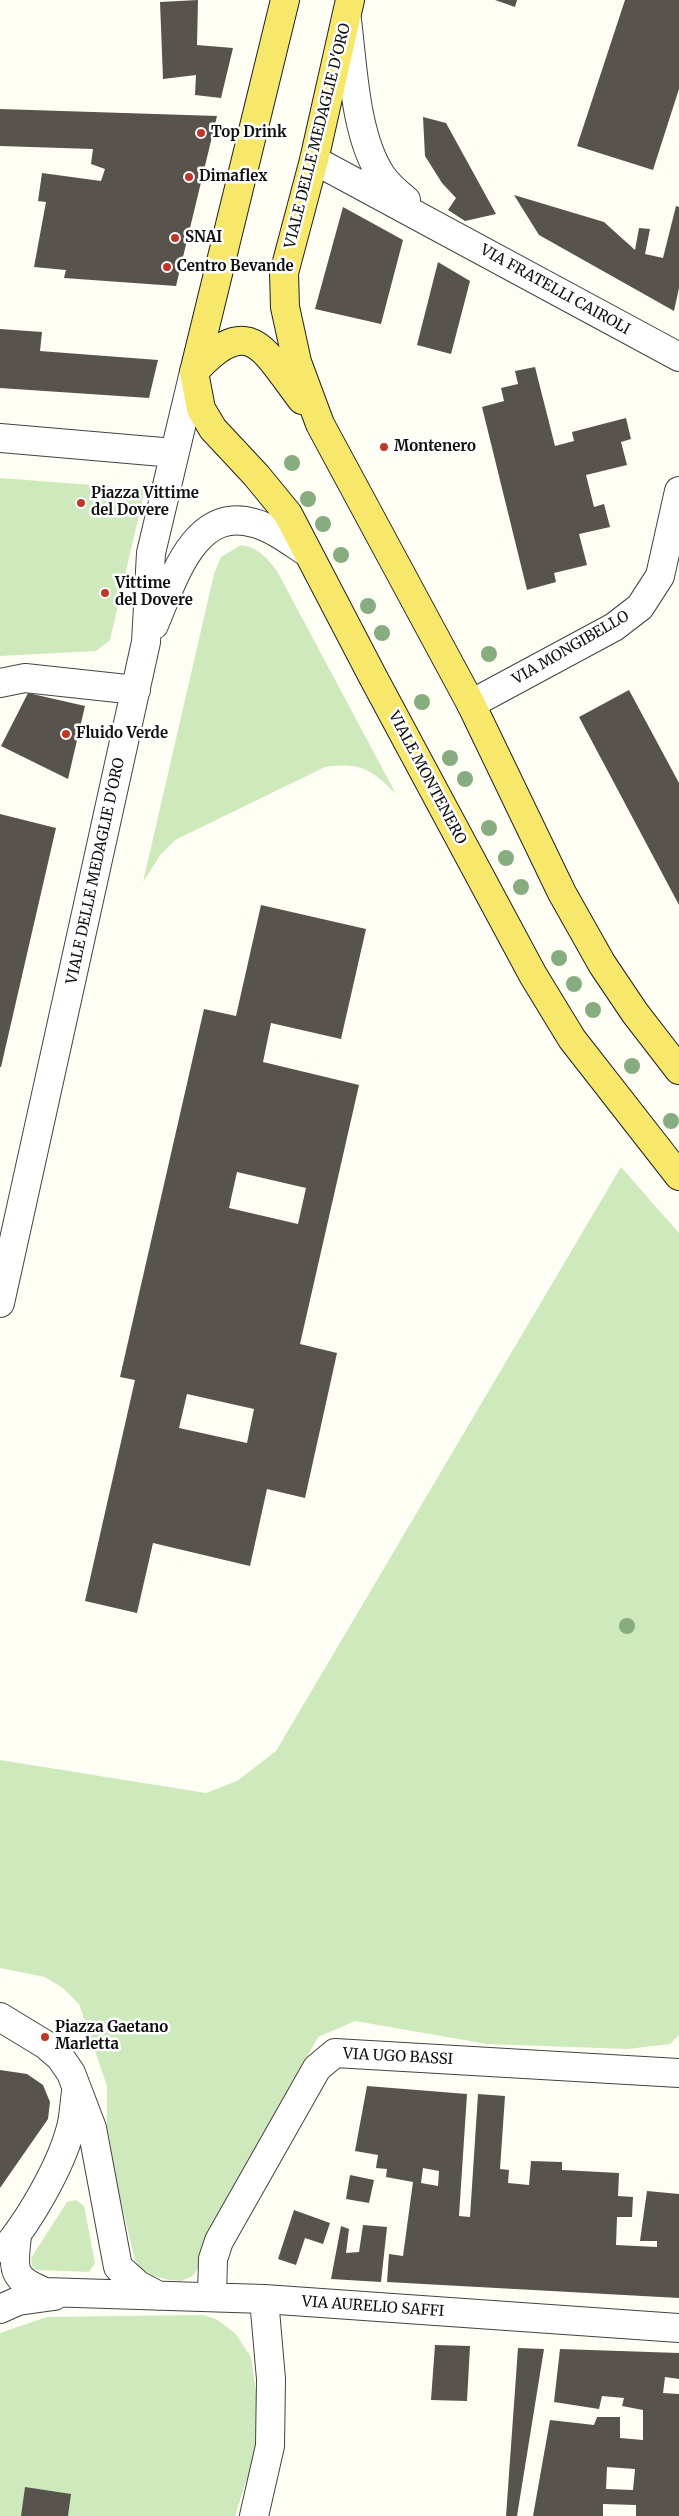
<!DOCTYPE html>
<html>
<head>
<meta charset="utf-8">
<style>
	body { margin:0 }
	canvas { display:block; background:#fffef4 }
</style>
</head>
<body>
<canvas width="679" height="2516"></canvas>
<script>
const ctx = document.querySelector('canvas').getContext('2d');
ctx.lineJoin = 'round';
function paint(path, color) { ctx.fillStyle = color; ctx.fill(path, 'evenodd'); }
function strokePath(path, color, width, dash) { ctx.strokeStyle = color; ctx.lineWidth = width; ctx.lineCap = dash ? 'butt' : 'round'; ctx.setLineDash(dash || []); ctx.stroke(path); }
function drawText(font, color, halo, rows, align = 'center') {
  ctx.font = font + ' Merriweather,serif'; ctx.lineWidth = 5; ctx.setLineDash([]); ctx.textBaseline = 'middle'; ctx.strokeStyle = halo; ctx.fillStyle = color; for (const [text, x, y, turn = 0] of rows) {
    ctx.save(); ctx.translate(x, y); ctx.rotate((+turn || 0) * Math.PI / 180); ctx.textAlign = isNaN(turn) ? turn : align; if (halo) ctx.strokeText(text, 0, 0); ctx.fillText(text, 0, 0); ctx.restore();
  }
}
paint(new Path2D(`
	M0,478L145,489L110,640L96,651L0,656Z
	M241,545C258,547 267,558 277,571L396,794C371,769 361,762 325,767L175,840L161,854L143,882L214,574L221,557Z
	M621,1167L679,1233V2035L670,2044L628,2049L487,2044L355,2021L318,2037L210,2235L199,2266L193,2276L181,2281L169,2280L153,2276L142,2270L135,2260L117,2186L107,2125V2086L79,2004L64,1989L45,1977L0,1968V1760L206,1793L237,1781L276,1751Z
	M76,2200L84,2206L95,2263L89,2272L36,2270L32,2266L31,2258L67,2202Z
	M203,2315L216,2319L235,2333L251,2357L257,2400V2457L245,2484L235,2516H0V2333L47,2317Z`), '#ceeabd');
paint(new Path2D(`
	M198,0L197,45L233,48L221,98L195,95L196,75L163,79L160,2Z
	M495,0H517L515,7Z
	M625,0H679V89L653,170L577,146Z
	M0,109L217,116L176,286L64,278L66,270L34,267L46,202L38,201L42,173L101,181L105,169L91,164L93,149L0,146Z
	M423,117L446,123L496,214L465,221L448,210L456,198L442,183L425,156Z
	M514,195L604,222L635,250L639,228L650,229L645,254L663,258L676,206L679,207V288L674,311L539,235Z
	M343,207L403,240L381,324L315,309Z
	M438,262L470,281L451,354L417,345Z
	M0,329L42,332L40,351L158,360L149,398L0,388Z
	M535,367L555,446L574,441L572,432L626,418L631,439L621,442L627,465L586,475L594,507L604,504L610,527L579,534L587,565L554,573L556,582L527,590L482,407L504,401L501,388L518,384L515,371Z
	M629,690L679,783V905L579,717Z
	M28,693L85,706L68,779L1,746Z
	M0,814L56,828L1,1067H0Z
	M261,905L366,929L341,1039L271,1023L263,1062L359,1085L300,1344L337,1353L305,1498L267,1489L250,1566L153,1543L137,1613L85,1601L135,1380L120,1377L204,1009L236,1016ZM237,1172L306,1188L298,1224L229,1208ZM187,1394L254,1409L247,1443L179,1428Z
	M0,2070L27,2074L43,2085L50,2102L48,2119L0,2188Z
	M367,2086L467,2094L459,2216L470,2217L478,2094L505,2096L500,2169L509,2170L508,2183L529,2185L531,2161L562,2162V2170L619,2173L618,2196L633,2197L632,2217H617L616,2245L657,2247V2241H640L647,2191L679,2194V2298L387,2282L389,2254L403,2256L413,2182L386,2177L387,2169L376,2168L378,2155L355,2151ZM423,2168L439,2171L438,2186L421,2183Z
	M350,2175L374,2180L369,2203L346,2199Z
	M294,2210L330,2223L323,2244L305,2238L296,2265L278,2259Z
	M363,2225L387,2227L381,2282L331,2279L341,2226L349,2229L346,2253L359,2252Z
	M435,2345L470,2346L467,2401L431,2400Z
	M518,2348L544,2349L517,2516H506Z
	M560,2349L679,2353V2379L665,2377L663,2393L679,2394V2516H636V2505L603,2504V2516H533L550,2420L594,2425L597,2417H620V2438L643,2440V2410L622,2406L624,2398L602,2396L599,2409L554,2402ZM607,2467L635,2469L633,2490L606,2489Z
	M25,2487L71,2494L68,2516H21Z`), '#59534d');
const minor = new Path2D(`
	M347,20C353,67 355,135 381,175C387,184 397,193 406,200
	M314,160L679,357
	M0,438L174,453
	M154,625C172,584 193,505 254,523C273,528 291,542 308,553
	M0,683L25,678L136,690
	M471,704L614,627L640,607L660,576L679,491
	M0,1303L146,642L151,553L194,372
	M0,2017L46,2045L60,2057L71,2073L92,2128L118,2267L138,2285L159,2296
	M17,2236C13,2270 11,2278 45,2292L264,2299L679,2328
	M5,2249C30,2220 60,2167 70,2131C74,2119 74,2105 76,2092
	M212,2296L213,2259L219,2241L317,2068L335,2053L679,2073
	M0,2309L18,2301L54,2296
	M254,2516L270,2446L271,2379L264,2299`);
const major = new Path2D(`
	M285,0L194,372L201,409L213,429L256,475L288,514L373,677L533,975L572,1039L679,1176
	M350,0L314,160L284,273L285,307L297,362L320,424L471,704L562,893L602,964L635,1013L679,1070
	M194,372C250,310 264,351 302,400`);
strokePath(minor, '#434343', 30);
strokePath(major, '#212121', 30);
strokePath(minor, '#fff', 28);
strokePath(major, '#f7e86c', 28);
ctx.fillStyle = '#87ac7f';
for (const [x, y] of [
	[292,463],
	[308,499],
	[323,524],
	[341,555],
	[368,606],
	[382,633],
	[489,654],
	[422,702],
	[450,758],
	[465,779],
	[489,828],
	[506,858],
	[521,887],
	[559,958],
	[574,984],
	[593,1010],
	[632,1066],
	[671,1121],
	[627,1626]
]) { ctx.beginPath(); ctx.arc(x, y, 8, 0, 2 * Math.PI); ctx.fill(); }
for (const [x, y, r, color] of [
	[201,133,5,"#c03628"],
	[189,177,5,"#c03628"],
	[175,238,5,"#c03628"],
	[167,267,5,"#c03628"],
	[384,447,5,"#c03628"],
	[81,503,5,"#c03628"],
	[105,593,5,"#c03628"],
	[66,734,5,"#c03628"],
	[45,2037,5,"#c03628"]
]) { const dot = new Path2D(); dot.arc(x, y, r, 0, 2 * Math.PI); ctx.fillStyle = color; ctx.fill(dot); strokePath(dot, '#fff', 2); }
drawText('bold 15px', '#101010', '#fff', [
	["Top Drink",211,133],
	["Dimaflex",199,177],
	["SNAI",185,238],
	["Centro Bevande",177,267],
	["Montenero",394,447],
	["Piazza Vittime",91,494],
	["del Dovere",91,511],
	["Vittime",115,584],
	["del Dovere",115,601],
	["Fluido Verde",76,734],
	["Piazza Gaetano",55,2028],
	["Marletta",55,2045]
], 'left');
drawText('15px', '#101010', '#fff', [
	["VIALE DELLE MEDAGLIE D'ORO",318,136,-76],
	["VIA FRATELLI CAIROLI",555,290,29],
	["VIA MONGIBELLO",571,648,-30],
	["VIALE MONTENERO",427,778,62],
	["VIALE DELLE MEDAGLIE D'ORO",96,871,-78],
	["VIA UGO BASSI",398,2057,3],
	["VIA AURELIO SAFFI",373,2307,4]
]);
</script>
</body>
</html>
